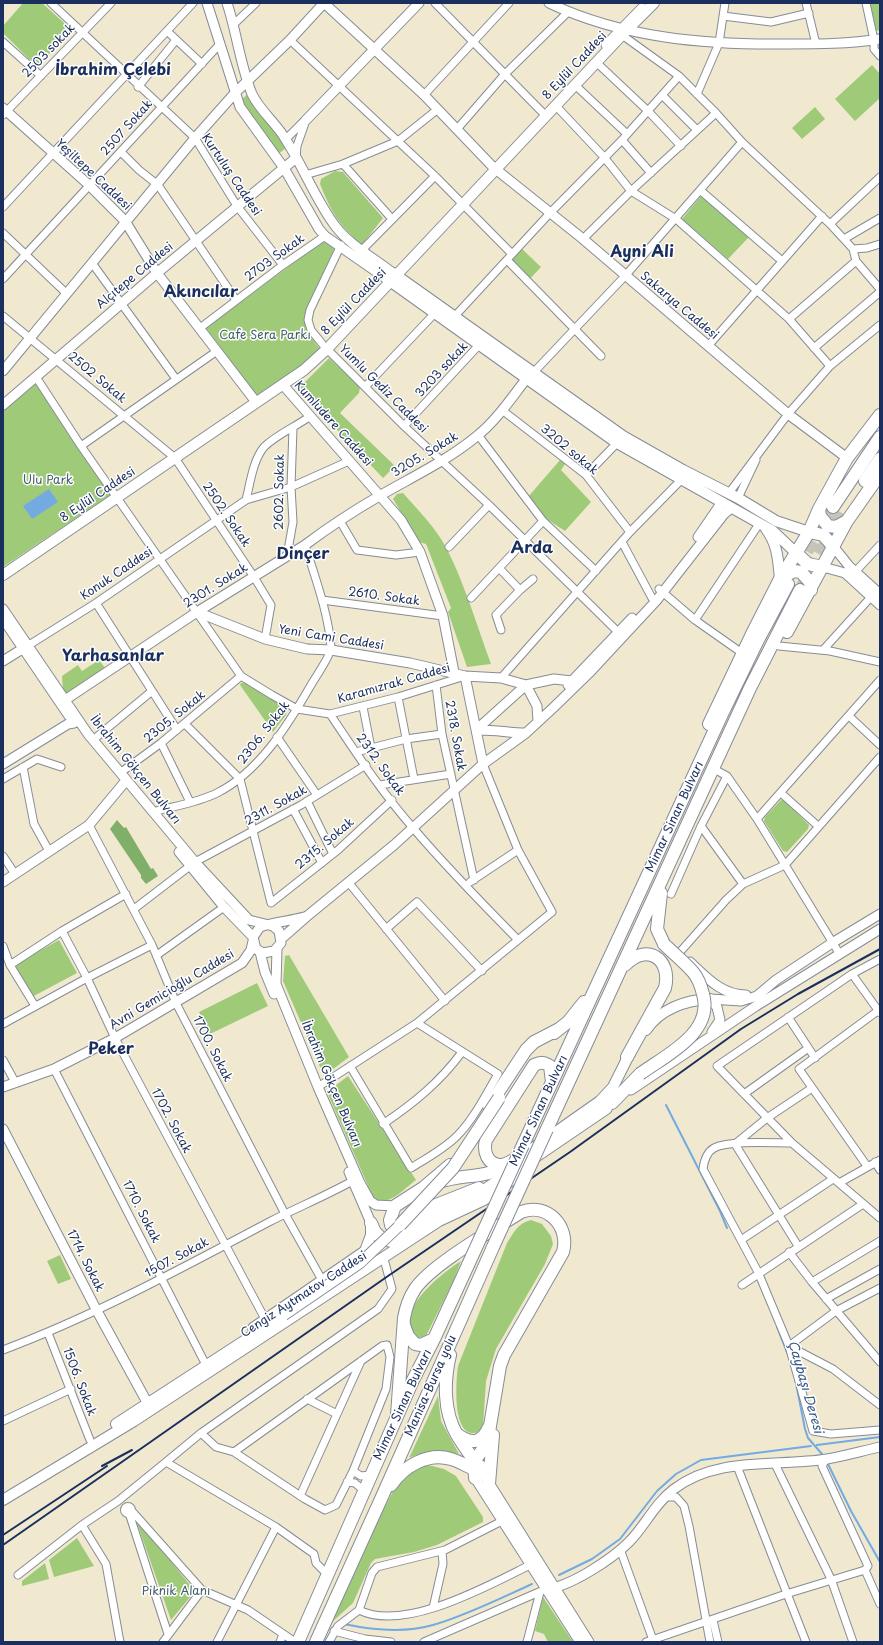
<!DOCTYPE html>
<html>
<head>
<meta charset="utf-8">
<style>
	body { margin:0 }
	#map { position:relative; width:883px; height:1645px; overflow:hidden; background:#f0e9d0; font-family:"Playpen Sans",sans-serif }
	canvas { display:block }
	.frame { position:absolute; inset:0; border:4px solid #1b2f5e; pointer-events:none }
</style>
</head>
<body>
<div id="map">
<canvas width="883" height="1645"></canvas>
<div class="frame"></div>
</div>
<script>
const ctx = document.querySelector('canvas').getContext('2d');
ctx.lineJoin = 'round';
function paint(path, color) { ctx.fillStyle = color; ctx.fill(path, 'evenodd'); }
function strokePath(path, color, width, dash) { ctx.strokeStyle = color; ctx.lineWidth = width; ctx.lineCap = dash ? 'butt' : 'round'; ctx.setLineDash(dash || []); ctx.stroke(path); }
function drawText(font, color, halo, rows, align = 'center') {
  ctx.font = font + ' "Playpen Sans",sans-serif'; ctx.lineWidth = 3; ctx.setLineDash([]); ctx.textBaseline = 'middle'; ctx.strokeStyle = halo; ctx.fillStyle = color; for (const [text, x, y, turn = 0] of rows) {
    ctx.save(); ctx.translate(x, y); ctx.rotate((+turn || 0) * Math.PI / 180); ctx.textAlign = isNaN(turn) ? turn : align; if (halo) ctx.strokeText(text, 0, 0); ctx.fillText(text, 0, 0); ctx.restore();
  }
}
paint(new Path2D(`
	M23,3H42L72,30L37,67L3,33V26Z
	M863,3H880V30L872,32Z
	M872,65L880,74V98L855,121L835,99Z
	M250,92L286,148L277,155L240,101Z
	M815,107L825,119L802,139L792,128Z
	M335,171L343,172L383,218L362,245C339,225 331,212 320,184L321,179Z
	M701,196L749,237L728,259L682,219Z
	M323,241L335,247L305,313C305,329 311,337 320,349L298,370L257,396L206,328Z
	M521,248L541,267L529,280L511,261L513,256Z
	M329,358L360,387L359,393L340,413L395,466L383,478L298,389Z
	M36,377L112,494L3,567V407Z
	M560,460L565,464L561,470L591,502L565,531L545,518L528,497Z
	M403,493C418,510 436,528 447,549C465,585 477,626 491,664L467,667L448,612L451,608L426,544L419,542L393,499L397,494Z
	M99,660L105,668L66,694L63,691L62,676L78,665L82,671Z
	M241,683H246L287,708L286,715L273,732L240,685Z
	M781,800H784L809,825L808,829L787,852L783,851L764,821L765,817Z
	M59,940L77,973L32,997L14,965Z
	M289,955L349,1057L324,1076L283,981L285,956Z
	M257,983L268,1006L210,1034L199,1012Z
	M348,1076L416,1180C404,1189 392,1204 376,1201L372,1195L327,1092Z
	M531,1220L542,1224L551,1236L553,1244L545,1264L496,1349L486,1381L483,1426C481,1431 479,1433 474,1433C452,1435 456,1380 458,1366L507,1243C514,1232 518,1223 531,1220Z
	M60,1255L71,1279L58,1284L47,1261Z
	M461,1261L453,1282L426,1336L418,1338C389,1314 442,1273 461,1261Z
	M438,1396L441,1421L459,1454C438,1450 429,1450 409,1458Z
	M428,1465L444,1469L456,1476L483,1517V1522L437,1545L414,1552L375,1559L371,1563L353,1603L330,1624L366,1544L395,1487L408,1474L421,1467Z
	M138,1521L194,1590L191,1596L171,1620L138,1526Z
	M77,1538L94,1566L54,1577L49,1560Z
	M45,1563L49,1579L22,1586V1581Z
	M543,1597L573,1642H548L544,1634L535,1631Z`), '#9fcb79');
paint(new Path2D(`
	M117,820L124,828L126,827L151,869L153,868L158,876L146,884L141,878V875L110,829Z`), '#7faf69');
paint(new Path2D(`
	M49,489L58,502L32,519L23,506Z`), '#73aae2');
strokePath(new Path2D(`
	M666,1105L720,1211L727,1228
	M777,1327L788,1355
	M795,1378L805,1429L808,1438L822,1454
	M817,1445L880,1437
	M827,1462L851,1511L880,1562
	M559,1575L592,1559L620,1539L657,1491L676,1474L701,1460L811,1446
	M344,1624C372,1630 405,1633 433,1625C465,1616 501,1598 532,1584`), '#73aae2', 2);
strokePath(new Path2D(`
	M798,567L833,507
	M802,586L842,513`), '#c5c4b9', 12, [12, 6]);
const street = new Path2D(`
	M51,3L195,138L237,206L283,265
	M435,3L546,116
	M806,3L816,44
	M866,3L874,40V49L880,56
	M723,16L771,22L809,13
	M234,24L256,3
	M167,31L202,64
	M622,35L679,76L716,113L742,142L830,224L853,249L856,261L880,289
	M290,40L435,176L512,254
	M3,42L41,76
	M596,62L648,111L681,146
	M575,85L627,134
	M138,87L176,40
	M697,94L719,43L725,3
	M424,95L509,3
	M662,95L697,130
	M556,106L604,157L631,191L676,219L789,319L830,366
	M3,115L111,3
	M458,128L505,74L568,12
	M286,139L304,121
	M622,140L651,173
	M121,152L139,170L158,185L236,300
	M296,158L297,146L306,120
	M305,175L343,164
	M700,190L782,261
	M3,207L193,3
	M392,219L343,164L398,141L438,109
	M830,224L880,177
	M3,233L66,293
	M583,239L631,191L716,113
	M844,239L880,218
	M341,245L310,310L308,320L311,330L324,346L404,426L489,505L618,632
	M853,249L867,248L880,244
	M362,250L435,176
	M507,260L601,356
	M92,263L176,379
	M3,279L219,45
	M3,316L175,458L254,577L271,605L265,639
	M454,317L550,213L622,140L679,76
	M789,319L856,261
	M200,328L283,265L325,236
	M708,346L822,216
	M814,348L880,292
	M217,351L81,446L241,676L272,695L297,709L330,714L398,697L465,676
	M533,373L625,276L742,142
	M36,377L81,446
	M365,387L435,313
	M502,410L586,475L630,532
	M404,426L479,345
	M478,435L543,521L596,571
	M586,475L617,443
	M729,493L788,414L830,366L880,325
	M738,498L756,460
	M246,500C250,484 253,460 264,447C276,435 295,427 309,417
	M340,521L357,550L396,555L420,552
	M622,542L652,598L656,601
	M449,547L489,505
	M287,556L293,522L291,487L293,428
	M499,568L520,590L496,615L501,630
	M855,572L880,545
	M659,589L695,620L742,653
	M520,590L533,579
	M471,598L543,521
	M322,600L443,616
	M96,603L177,730
	M695,620L759,524
	M29,645L96,603L246,500L291,487L349,461
	M779,646L830,651L880,662
	M823,650L871,597
	M501,678L630,532L681,480
	M436,685L442,734L474,880
	M398,697L414,779
	M363,707L371,748
	M330,714C356,753 383,794 414,829C447,868 483,904 518,940
	M849,716L880,745
	M185,724L240,779
	M277,737L317,795
	M93,740L152,691
	M161,743L190,802
	M356,752L406,739L442,734
	M23,767L34,824L49,851
	M714,769L727,776L757,819L839,953
	M120,773L161,743L241,676
	M3,779L37,759L61,767
	M240,779L271,903L338,850L392,800
	M380,785L451,774
	M781,793L818,826
	M307,801L333,854
	M293,809L322,863
	M153,812C174,806 197,803 217,793C259,772 288,725 311,685C315,678 331,655 331,648C329,615 315,577 305,545
	M757,819L880,680
	M89,825L152,945L176,1003L285,1214L322,1280
	M701,826L743,884
	M3,856L15,874
	M195,862L301,805L366,765
	M470,882L518,850
	M349,883L445,1001
	M671,894L701,826L727,776
	M134,909L190,866
	M386,929L417,902L482,971
	M62,931L87,978L115,1038L265,1319
	M3,946L10,965L35,1006
	M680,952L726,900L743,884L785,865L880,757
	M157,955L224,907
	M880,959L852,974L717,1066L792,1143L880,1218
	M10,965L62,931L126,894
	M852,974L880,1013
	M788,1017L815,1058
	M3,1024L87,978L152,945
	M3,1060L15,1082
	M350,1066L411,1168C427,1158 444,1149 457,1136C474,1119 486,1094 498,1074L417,1023
	M54,1069L206,1365
	M318,1087L417,1023L552,912L518,850L483,764
	M744,1094L807,1049
	M383,1124C414,1103 440,1082 462,1052
	M792,1143C773,1143 729,1140 714,1148C707,1152 704,1161 703,1169L758,1272L789,1346L813,1431L831,1434L880,1430
	M875,1162L880,1170
	M867,1166L799,1069L879,1010
	M839,1183L880,1160
	M741,1240L833,1179
	M798,1246L735,1144L767,1118L812,1088
	M789,1252L812,1282L880,1362
	M812,1282L880,1241
	M742,1285L863,1204
	M826,1299L880,1269
	M48,1333L90,1440
	M789,1346L833,1369L880,1405
	M789,1346L836,1311L880,1288
	M3,1350C96,1315 182,1268 269,1222C298,1207 328,1195 356,1179
	M307,1399L337,1414
	M3,1421L71,1389
	M201,1433L216,1447L234,1452L305,1499L325,1510L336,1505L353,1471L386,1389L390,1357L387,1345L382,1346L234,1452
	M775,1464L831,1579L853,1642
	M737,1466L806,1642
	M353,1471L361,1476L370,1475
	M347,1482L355,1483L364,1491
	M300,1496L361,1361
	M665,1497H676L684,1506L689,1526L710,1642
	M124.5 1510a3.5 3.5 0 1 1 7 0a3.5 3.5 0 1 1-7 0Z
	M131,1510L202,1590L248,1610L295,1642
	M129,1513L168,1634
	M82,1525L106,1564L120,1642
	M620,1549L653,1640
	M865,1570L880,1604
	M327,1574L316,1563L314,1554L276,1527L166,1462L201,1433L378,1309L392,1289L384,1259
	M18,1575L82,1525L118,1501L166,1462
	M433,1608L443,1564L442,1551
	M359,1610C404,1633 489,1585 530,1565
	M713,1620L718,1642
	M334,1631L365,1639L391,1642
	M163,1642L202,1590
	M217,1642L276,1527
	M280,1642L283,1634
	M329,1642L338,1626L359,1610L372,1573L377,1567L445,1550L502,1521
	M424,1642L546,1589
	M527,1642L540,1592
	M646,1642L786,1594L865,1570L868,1566L822,1466L826,1459`);
const secondary = new Path2D(`
	M207,3L240,107L284,168L319,229L325,236L387,279
	M227,3C237,33 240,65 252,94C260,111 277,124 286,140C304,168 316,201 336,227C351,246 374,258 393,273
	M324,3L424,95L493,167L583,239L788,414L847,458
	M549,3C622,38 706,45 786,44C817,44 849,44 880,39
	M606,45L642,8
	M3,108L89,185L125,221L157,273L256,402
	M306,120L419,3
	M3,371L195,138L235,93L290,40L324,3
	M283,385L401,520L420,552L443,616L454,672
	M3,405L157,273L296,158
	M698,537L722,502
	M833,546L849,566L880,594
	M823,567L845,573L880,605
	M3,609L88,734L195,862L249,920L273,926L279,931L281,943L274,951L263,953L256,949L253,937L260,927C274,922 290,921 304,917
	M197,612L265,639L307,649L331,650L410,663L465,676L501,678L526,685L554,679L572,681
	M3,619L69,716
	M3,661L27,646
	M465,676L483,764
	M526,685L537,706L538,722
	M568,685L632,618
	M65,700L197,612L305,545C329,527 355,510 381,495C414,476 448,460 477,436C497,420 512,397 527,378
	M476,730L526,685
	M476,730C493,729 509,733 526,733
	M3,764L68,724L74,723
	M179,852L224,907L253,937
	M3,882L89,825L124,783
	M281,939L306,917L394,845L483,764L526,733L553,708L591,671L656,601L724,514L731,508
	M277,949L276,984L318,1087L360,1183L370,1201L376,1205L395,1206
	M260,952L265,972L274,994
	M690,962C707,978 722,995 746,995
	M710,999L741,1001L757,996L776,980L832,943L880,914
	M710,999L717,1007L720,1020L712,1032
	M3,1087L54,1069L115,1038L242,963L251,950L253,941
	M631,1090L756,1006L880,929
	M3,1129L97,1311L148,1404
	M349,1172L371,1223
	M479,1467L589,1642
	M475,1478L580,1642
	M546,1589C570,1587 612,1559 629,1542C645,1526 655,1503 674,1489C717,1456 776,1467 827,1459C844,1456 862,1451 880,1447`);
const primary = new Path2D(`
	M393,273L623,436L683,470L738,498L776,521L809,532
	M387,279L617,443L773,531L796,553
	M766,529C778,545 778,560 780,579
	M3,575L304,370L327,349L622,35L654,3
	M646,1030C660,1009 686,1000 710,999
	M516,1160L600,1101L613,1087L631,1051
	M410,1218L436,1204L479,1187
	M253,1328L365,1251L371,1235V1223
	M116,1424L284,1315
	M3,1500L134,1421L439,1221L484,1200L530,1167`);
const highway = new Path2D(`
	M865,481L880,459
	M833,507L880,437
	M819,509L820,516L828,526L836,527L847,521
	M809,532L823,535L833,546
	M796,553L808,564L823,567
	M781,578L794,571L801,572L810,582L811,590
	M787,632L847,521L880,474
	M709,724L752,634L780,579L809,532L819,509L847,458L880,415
	M661,893L657,929L664,944
	M625,965C647,942 672,959 665,988L627,1057
	M554,1033L568,1022L584,1002
	M612,1103L640,1074
	M489,1106L526,1050L534,1042L559,1029
	M547,1129L750,688L800,590
	M523,1145L723,712L758,640L788,584
	M518,1158C513,1160 506,1165 501,1165C487,1165 483,1151 486,1140L534,1065C541,1062 544,1062 550,1066L552,1082
	M437,1183C461,1173 484,1180 507,1165
	M371,1223L375,1232L382,1239L391,1241L399,1239L438,1212L484,1191L606,1108
	M415,1227L405,1232L395,1230L391,1225L390,1220L395,1206L423,1188L450,1165
	M404,1325L408,1336L415,1344L421,1345L434,1339
	M450,1355C444,1380 443,1411 457,1435C463,1445 471,1456 478,1466
	M397,1415L404,1318C406,1307 409,1298 415,1289C432,1264 493,1230 521,1212C547,1202 570,1226 563,1252L504,1355L500,1366L487,1444L474,1461L475,1478
	M458,1435C472,1445 482,1443 489,1427
	M489,1484L493,1435
	M391,1485C404,1466 428,1452 451,1459C459,1461 466,1466 474,1469L480,1466
	M298,1642L413,1380L434,1339L468,1265
	M316,1642L381,1499L493,1247`);
strokePath(street, '#868c97', 9);
strokePath(secondary, '#868c97', 11);
strokePath(primary, '#868c97', 12);
strokePath(highway, '#868c97', 14);
strokePath(street, '#fff', 7);
strokePath(secondary, '#fff', 9);
strokePath(primary, '#fff', 10);
strokePath(highway, '#fff', 12);
strokePath(new Path2D(`
	M102,1466L132,1450
	M3,1535L107,1466
	M3,1545L388,1276L570,1152L741,1029L798,994L880,949`), '#1b2f5e', 2);
const primaryBridge = new Path2D(`
	M284,1315L360,1263L400,1225`);
const highwayBridge = new Path2D(`
	M640,1074C666,1055 714,1033 703,994C701,986 698,978 693,972C684,962 673,953 664,944
	M400,1225L453,1168L499,1098
	M493,1247L547,1129
	M468,1265L523,1145`);
strokePath(primaryBridge, '#868c97', 12, []);
strokePath(highwayBridge, '#868c97', 14, []);
strokePath(primaryBridge, '#fff', 10);
strokePath(highwayBridge, '#fff', 12);
drawText('12px', '#1b2f5e', '#fff', [
	["2503 sokak",49,51,-46],
	["8 Eylül Caddesi",575,66,-47],
	["2507 Sokak",127,128,-48],
	["Yeşiltepe Caddesi",93,175,43],
	["Kurtuluş Caddesi",231,175,56],
	["2703 Sokak",275,258,-36],
	["Alçıtepe Caddesi",135,276,-40],
	["8 Eylül Caddesi",354,302,-46],
	["Sakarya Caddesi",679,306,40],
	["3203 sokak",442,370,-47],
	["2502 Sokak",97,378,40],
	["Yumlu Gediz Caddesi",383,389,45],
	["Kumludere Caddesi",333,424,48],
	["3202 sokak",569,450,40],
	["3205. Sokak",425,455,-31],
	["2602. Sokak",280,492,-89],
	["8 Eylül Caddesi",98,495,-34],
	["2502. Sokak",226,515,56],
	["Konuk Caddesi",117,574,-34],
	["2301. Sokak",216,586,-32],
	["2610. Sokak",384,597,8],
	["Yeni Cami Caddesi",331,638,9],
	["Karamızrak Caddesi",394,684,-16],
	["2305. Sokak",175,717,-39],
	["2306. Sokak",264,733,-52],
	["2318. Sokak",455,736,80],
	["2312. Sokak",380,765,54],
	["İbrahim Gökçen Bulvarı",135,770,51],
	["2311. Sokak",276,806,-29],
	["Mimar Sinan Bulvarı",675,817,-65],
	["2315. Sokak",325,844,-40],
	["Avni Gemicioğlu Caddesi",172,990,-31],
	["1700. Sokak",212,1049,63],
	["İbrahim Gökçen Bulvarı",331,1084,67],
	["Mimar Sinan Bulvarı",539,1111,-65],
	["1702. Sokak",171,1121,62],
	["1710. Sokak",141,1212,63],
	["1507. Sokak",177,1258,-28],
	["1714. Sokak",85,1261,63],
	["Cengiz Aytmatov Caddesi",304,1295,-33],
	["1506. Sokak",79,1382,69],
	["Manisa-Bursa yolu",431,1386,-66],
	["Mimar Sinan Bulvarı",403,1405,-65]
]);
drawText('12px', '#435e66', '#fff', [
	["Cafe Sera Parkı",265,336],
	["Ulu Park",48,481],
	["Piknik Alanı",176,1592]
]);
drawText('italic 13px', '#3a5a8c', '#fff', [
	["Çaybaşı Deresi",805,1387,74]
]);
drawText('bold 16px', '#1b2f5e', '#fff', [
	["İbrahim Çelebi",113,71],
	["Ayni Ali",642,253],
	["Akıncılar",201,293],
	["Arda",532,549],
	["Dinçer",303,555],
	["Yarhasanlar",113,657],
	["Peker",111,1050]
]);
</script>
</body>
</html>
